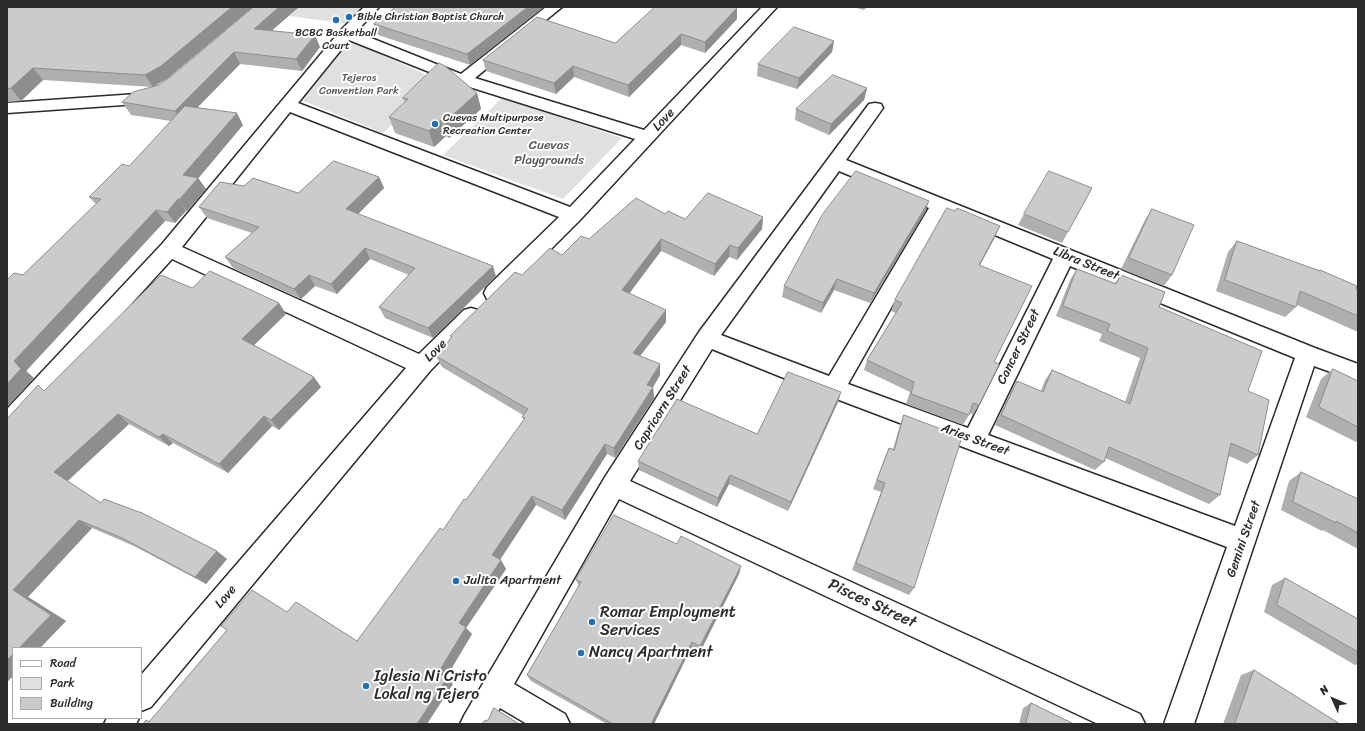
<!DOCTYPE html>
<html>
<head>
<meta charset="utf-8">
<style>
	body { margin:0 }
	#map { position:relative; width:1365px; height:731px; overflow:hidden; background:#fff; font-family:Sriracha,sans-serif }
	canvas { display:block }
	.frame { position:absolute; inset:0; border:8px solid #2b2b2b; pointer-events:none }
	.legend { position:absolute; left:12px; top:647px; width:130px; height:72px; box-sizing:border-box; background:#fff; border:1px solid #aaa; margin:0; padding:5px 7px; list-style:none; font-size:12px; color:#2b2b2b }
	.legend li { display:flex; align-items:center; gap:8px; height:20px }
	.legend b { width:20px; border:1px solid #aaa }
	.north { position:absolute; left:1313px; top:679px; width:40px; height:40px; -webkit-text-stroke:3px #fff; paint-order:stroke; rotate:315deg; font-size:11px; font-weight:700; line-height:16px; text-align:center; color:#2b2b2b }
	.north::after { content:''; display:block; margin:auto; width:14px; height:18px; background:#2b2b2b; clip-path:polygon(50% 0,100% 100%,50% 72%,0 100%) }
</style>
</head>
<body>
<div id="map">
<canvas width="1365" height="731"></canvas>
<div class="frame"></div>
<ul class="legend">
<li><b style="height:5px;background:#fff"></b>Road</li>
<li><b style="height:11px;background:#e0e0e0"></b>Park</li>
<li><b style="height:11px;background:#cbcbcb"></b>Building</li>
</ul>
<div class="north">N</div>
</div>
<script>
const ctx = document.querySelector('canvas').getContext('2d');
ctx.lineJoin = 'round';
function paint(path, color) { ctx.fillStyle = color; ctx.fill(path, 'evenodd'); }
function strokePath(path, color, width, dash) { ctx.strokeStyle = color; ctx.lineWidth = width; ctx.lineCap = dash ? 'butt' : 'round'; ctx.setLineDash(dash || []); ctx.stroke(path); }
function drawText(font, color, halo, rows, align = 'center') {
  ctx.font = font + ' Sriracha,sans-serif'; ctx.lineWidth = 4; ctx.setLineDash([]); ctx.textBaseline = 'middle'; ctx.strokeStyle = halo; ctx.fillStyle = color; for (const [text, x, y, turn = 0] of rows) {
    ctx.save(); ctx.translate(x, y); ctx.rotate((+turn || 0) * Math.PI / 180); ctx.textAlign = isNaN(turn) ? turn : align; if (halo) ctx.strokeText(text, 0, 0); ctx.fillText(text, 0, 0); ctx.restore();
  }
}
paint(new Path2D(`
	M299,7H366L349,24L289,16Z
	M348,40L438,80L383,133L301,100Z
	M502,98L622,138L563,199L443,155Z`), '#e0e0e0');
const minor = new Path2D(`
	M364,7H379L356,32L461,74L546,7H562L475,78L644,130L762,7H777L580,220L501,299L494,301L487,299L484,293L487,287L559,217L290,112L182,247L419,354L464,310L471,308L478,310L481,316L478,322L430,371L151,707L141,711V675L406,368L172,259L15,432L7,435V409L162,244L341,30ZM349,40L457,83L635,139L570,207L298,103Z
	M155,89L161,90L163,94L161,98L138,104L7,113V103L137,94Z
	M875,103L881,104L883,108L846,160L1315,348L1358,364V382L1314,366L1194,724H1164L1227,547L826,395L712,349L630,481L1140,714L1145,724H1098L619,499L514,684L565,714L570,724H527L500,708L491,724H460L465,714L605,477L699,332L869,104ZM839,171L929,208L829,376L721,335ZM944,214L1053,259L968,428L848,384ZM1070,266L1295,358L1235,526L988,435Z
	M107,718H139L136,724H104Z`);
strokePath(minor, '#2b2b2b', 3);
paint(minor, '#fff');
paint(new Path2D(`
	M7,7H253L168,78L153,87L43,80L21,101L7,102Z
	M299,7L272,30L320,47L302,71L240,64L197,108L243,125L198,178L206,189L187,211H186L175,223L165,221L26,371L34,378L7,407L23,275L96,204L89,197L129,166L171,121L131,115L122,102L159,85L174,74Z
	M396,7H544L470,65L378,35L374,24Z
	M853,7H867L864,10Z
	M737,8V19L705,53L681,45L629,97L574,77L556,94L486,71L483,60L615,43Z
	M834,41L832,52L797,89L757,76L758,64Z
	M867,88L864,100L829,135L795,120L796,109Z
	M477,93L481,109L449,138L446,136L434,147L395,133L389,117L405,102L403,98Z
	M379,177L384,188L358,214L496,276L433,338L385,318L379,307L409,275L370,259L337,294L315,286L301,299L233,268L225,257L252,233L207,218L199,207L244,186L298,193Z
	M1152,209L1172,275L1164,286L1121,269L1145,220Z
	M925,212L870,303L834,290L821,313L782,297L784,286Z
	M665,214L685,219L763,217L762,229L737,260L729,257L714,276L661,251L629,293L666,322L640,356L660,375L653,387L654,398L615,458L607,454L565,520L536,505L500,560L506,569L466,628L472,634L446,678L453,684L143,724L146,720L149,721L287,612L357,641L466,500L524,420L522,417L523,415L442,367L436,356L451,338L450,336L522,275L562,255L589,239Z
	M1024,214L1068,232L1062,243L1018,225Z
	M995,237L980,265L994,362L979,405L973,415L970,413L963,425L906,404L910,392L864,370L867,360L896,313L891,311L895,300Z
	M1237,241L1319,271L1320,270L1358,290V332L1297,305L1296,307L1285,317L1216,291L1228,252Z
	M1077,269L1115,283L1121,275L1159,307L1248,391L1258,455L1247,464L1229,456L1220,495L1209,504L1105,458L1104,462L1095,470L995,425L1011,391L1017,381L1041,391L1045,380L1052,370L1125,402L1140,358L1099,341L1102,334L1056,316L1070,280Z
	M192,288L279,303L286,314L254,345L321,387L279,430L272,426L228,473L173,443L169,446L129,424L68,481L101,503L227,559L206,584L134,546L92,528L28,597L66,621L40,648H13V676L7,682V419L45,390Z
	M1333,369L1358,381V441L1356,442L1306,417L1321,379Z
	M841,392L838,402L788,511L729,484L717,507L639,470L638,461L757,434Z
	M904,415L914,588L909,595L852,570L881,492L873,489L885,457L889,448L893,449L900,425Z
	M1301,472L1358,499V549L1323,530L1322,531L1281,510L1289,481Z
	M677,544L741,566L739,574L700,652L691,648L654,724H607L531,681L527,675L579,586L576,580Z
	M1285,578L1358,619V664L1355,665L1264,612L1272,585Z
	M1254,670L1340,724H1223L1241,675Z
	M1031,703L1074,724H1019L1023,708Z`), '#afafaf');
paint(new Path2D(`
	M232,7H253L168,78L153,87L145,75Z
	M279,7H299L260,41L254,29Z
	M528,7H544L470,65L467,54Z
	M737,8V19L705,53V42Z
	M681,34V45L629,97L628,85Z
	M315,35L320,47L302,71L296,59Z
	M834,41L832,52L797,89L799,78Z
	M234,52L240,64L182,123L175,111Z
	M573,66L574,77L556,94L554,83Z
	M33,68L43,80L21,101L11,88Z
	M867,88L864,100L829,135L831,124Z
	M477,93L481,109L449,138L445,122Z
	M237,113L243,125L191,187L183,175Z
	M441,120L446,136L434,147L429,131Z
	M379,177L384,188L352,220L346,209Z
	M198,178L206,189L187,211L179,200Z
	M178,199L186,211L175,223L167,212Z
	M929,201L925,212L870,303L874,293Z
	M156,210L165,221L26,371L34,378L7,407V384L14,361Z
	M763,217L762,229L737,260L738,248Z
	M1000,226L995,237L974,276L979,265Z
	M661,239V251L623,302L622,290Z
	M730,245L729,257L714,276L715,264Z
	M365,248L370,259L337,294L331,284Z
	M493,266L496,276L433,338L428,328Z
	M309,275L315,286L301,299L294,289Z
	M837,279L834,290L821,313L823,303Z
	M279,303L286,314L250,349L242,339Z
	M666,310V322L634,364L633,353Z
	M660,364V375L648,396L647,385Z
	M314,377L321,387L279,430L271,420Z
	M653,387L654,398L615,458L614,448Z
	M841,392L838,402L788,511L791,502Z
	M118,414L129,424L67,481L54,472Z
	M264,416L272,426L228,473L219,464Z
	M163,434L173,443L169,446L159,437Z
	M605,444L607,454L565,520L562,510Z
	M730,475L729,484L717,507L718,498Z
	M532,496L536,505L497,564L492,555Z
	M79,520L92,528L28,597L66,621L40,648H19L13,590Z
	M217,551L227,559L206,584L195,577Z
	M501,560L506,569L466,628L472,634L445,679L438,673L459,623Z
	M741,566L739,574L700,652V646Z
	M692,642L691,648L654,724H651Z
	M13,654V676L7,682V660Z
	M447,678L453,684L427,724H417Z`), '#8e8e8e');
const building = new Path2D(`
	M7,7H232L161,66L145,75L33,68L11,88L7,89V31H8L7,30Z
	M254,7H279L254,29L315,35L296,59L234,52L175,111L122,102L133,92L159,85L174,74Z
	M396,7H528L467,54L374,24Z
	M655,7H734L737,8L705,42L681,34L628,85L573,66L554,83L483,60L537,17L615,43Z
	M794,27L834,41L799,78L758,64Z
	M439,63L445,66L477,93L445,122L441,120L429,131L389,117L408,99L403,98Z
	M833,75L867,88L831,124L796,109Z
	M185,106L237,113L183,175L198,178L179,200L178,199L167,212L156,210L14,361L21,369L7,384V280L14,273L23,275L101,199L89,197L122,164L129,166Z
	M334,161L379,177L346,209L493,266L428,328L379,307L415,268L365,248L331,284L309,275L294,289L225,257L259,227L199,207L220,182L244,186L253,178L298,193Z
	M856,171L929,201L874,293L837,279L823,303L784,286L822,215Z
	M1049,171L1092,188L1068,232L1024,214Z
	M708,193L763,217L738,248L730,245L715,264L661,239L622,290L666,310L633,353L660,364L647,385L653,387L614,448L605,444L562,510L532,496L492,555L501,560L459,623L466,627L438,673L447,678L417,724H143L146,720L149,722L227,630L221,626L252,590L287,612L296,602L357,641L440,528L443,530L464,499L466,500L525,418L522,417L528,409L436,356L452,337L450,336L515,272L522,275L550,248L562,255L581,236L589,239L636,198L665,214L668,211L685,219Z
	M947,208L955,211L957,208L1000,226L979,265L1032,286L994,362L999,364L997,369L979,405L973,403L969,415L911,394L914,382L867,360L902,303L895,300Z
	M1152,209L1194,225L1172,275L1129,258Z
	M1237,241L1320,271V270L1357,286L1356,289L1358,290V316L1300,291L1296,307L1225,280Z
	M1077,269L1116,284L1121,275L1165,292L1159,307L1262,351L1248,391L1269,400L1258,455L1231,443L1220,495L1109,447L1104,462L1001,415L1017,381L1043,392L1052,370L1130,404L1148,348L1107,331L1110,324L1063,306Z
	M210,271L279,303L242,339L314,377L271,420L264,416L219,464L163,434L159,437L118,414L54,472L101,503L104,499L142,513L217,551L195,577L122,538L79,520L13,590L51,615L19,648H13V654L7,660V419L38,385L44,391L161,275L192,288Z
	M1333,369L1358,381V427L1319,407Z
	M788,372L841,392L791,502L730,475L718,498L638,461L677,399L757,434Z
	M904,415L962,437L914,588L856,563L885,483L877,480L889,448L894,450Z
	M1301,472L1358,499V533L1336,521V523L1293,502Z
	M614,515L677,544L681,536L741,566L700,646L692,642L651,724H613L527,675L581,582L576,580Z
	M1285,578L1358,619V652L1277,605Z
	M1254,670L1340,724H1235Z
	M1031,703L1074,724H1026Z
	M494,708L519,724H482L484,721L488,720Z`);
paint(building, '#cbcbcb');
strokePath(building, '#8e8e8e', 1);
for (const [x, y, r, color] of [
	[349,17,4,"#1f6fb2"],
	[336,20,4,"#1f6fb2"],
	[435,124,4,"#1f6fb2"],
	[456,581,4,"#1f6fb2"],
	[592,622,4,"#1f6fb2"],
	[581,653,4,"#1f6fb2"],
	[366,686,4,"#1f6fb2"]
]) { const dot = new Path2D(); dot.arc(x, y, r, 0, 2 * Math.PI); ctx.fillStyle = color; ctx.fill(dot); strokePath(dot, '#fff', 1.5); }
drawText('11px', '#2b2b2b', '#fff', [
	["Bible Christian Baptist Church",357,17],
	["BCBC Basketball",336,33,"center"],
	["Court",336,46,"center"],
	["Cuevas Multipurpose",443,118],
	["Recreation Center",443,131]
], 'left');
drawText('11px', '#585858', '#fff', [
	["Tejeros",359,78],
	["Convention Park",359,91]
]);
drawText('13px', '#2b2b2b', '#fff', [
	["Love",664,120,-47],
	["Libra Street",1086,264,22],
	["Cancer Street",1019,347,-64],
	["Love",436,351,-45],
	["Capricorn Street",663,408,-58],
	["Aries Street",975,440,20],
	["Gemini Street",1244,539,-71],
	["Love",226,597,-50]
]);
drawText('13px', '#585858', '#fff', [
	["Cuevas",549,146],
	["Playgrounds",549,161]
]);
drawText('13px', '#2b2b2b', '#fff', [
	["Julita Apartment",464,581]
], 'left');
drawText('16px', '#2b2b2b', '#fff', [
	["Pisces Street",872,604,25]
]);
drawText('16px', '#2b2b2b', '#fff', [
	["Romar Employment",600,613],
	["Services",600,631],
	["Nancy Apartment",589,653],
	["Iglesia Ni Cristo",374,677],
	["Lokal ng Tejero",374,695]
], 'left');
</script>
</body>
</html>
